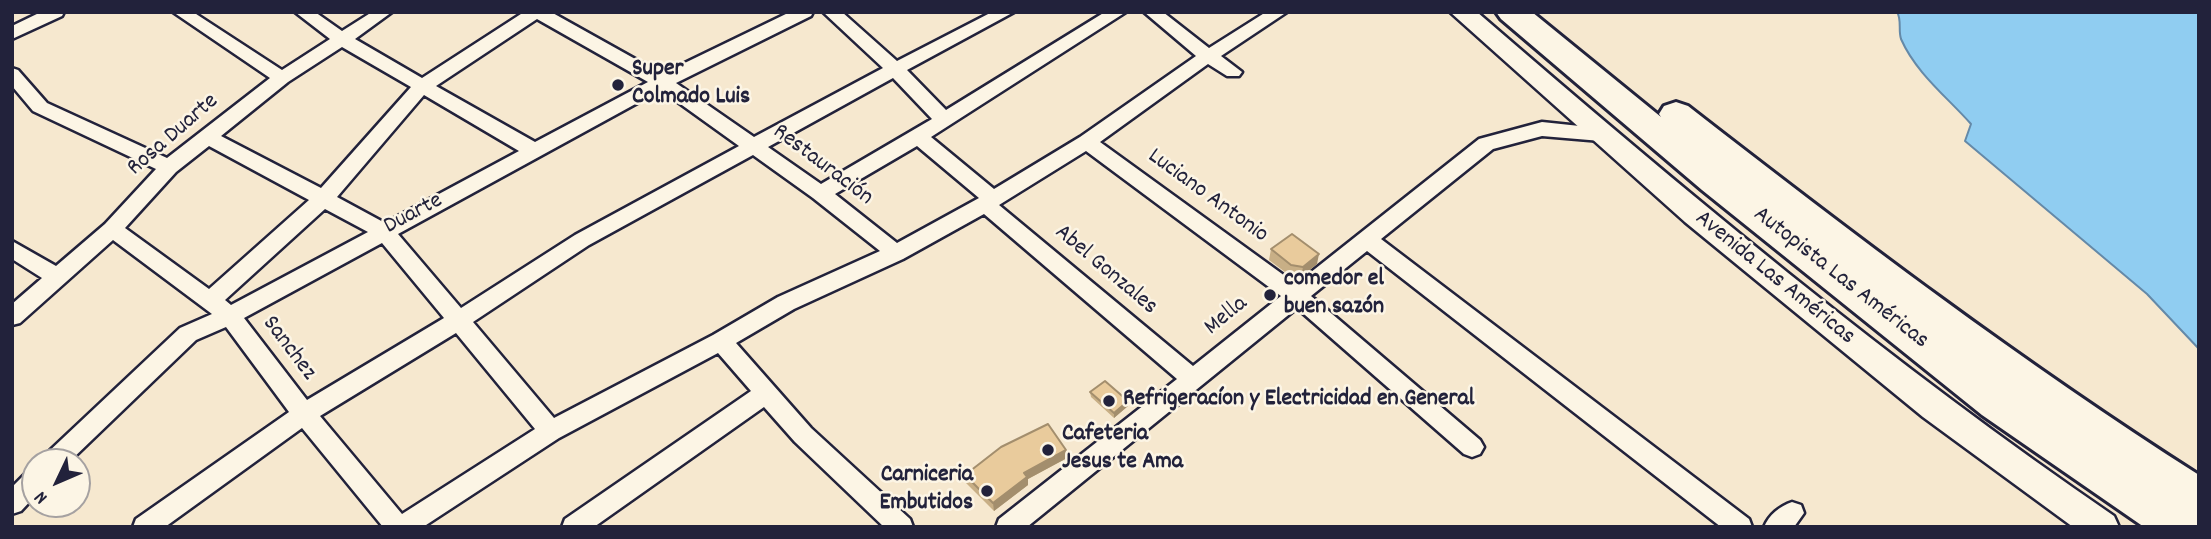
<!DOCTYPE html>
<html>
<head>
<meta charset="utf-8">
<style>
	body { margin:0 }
	#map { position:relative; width:2211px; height:539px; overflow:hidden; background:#f6e8cf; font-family:Dekko,sans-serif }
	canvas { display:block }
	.frame { position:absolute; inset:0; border:14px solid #22223b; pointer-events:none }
	.north { position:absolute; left:21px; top:448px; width:70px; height:70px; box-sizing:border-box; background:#fcf5e5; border:2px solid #a5a1a1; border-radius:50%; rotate:226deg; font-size:19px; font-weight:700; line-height:28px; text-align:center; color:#22223b }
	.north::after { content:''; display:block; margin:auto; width:24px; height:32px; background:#22223b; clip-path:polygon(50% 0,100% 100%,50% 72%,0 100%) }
</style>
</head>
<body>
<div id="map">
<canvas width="2211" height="539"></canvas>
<div class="frame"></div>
<div class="north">N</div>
</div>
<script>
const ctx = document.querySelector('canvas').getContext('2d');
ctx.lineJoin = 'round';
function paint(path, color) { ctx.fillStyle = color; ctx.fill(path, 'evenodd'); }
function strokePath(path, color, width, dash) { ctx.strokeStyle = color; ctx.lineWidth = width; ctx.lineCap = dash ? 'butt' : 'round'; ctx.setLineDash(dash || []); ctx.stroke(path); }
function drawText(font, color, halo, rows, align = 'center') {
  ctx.font = font + ' Dekko,sans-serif'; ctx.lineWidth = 5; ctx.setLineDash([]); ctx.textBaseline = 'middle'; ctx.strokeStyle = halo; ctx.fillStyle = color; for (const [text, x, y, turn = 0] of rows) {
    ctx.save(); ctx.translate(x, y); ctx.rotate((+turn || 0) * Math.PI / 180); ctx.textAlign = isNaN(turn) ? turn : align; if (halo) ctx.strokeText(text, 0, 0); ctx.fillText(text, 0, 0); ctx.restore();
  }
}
const water = new Path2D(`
	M1897,12H2199V349L2147,294L1965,141L1971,124C1947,97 1916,73 1901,39C1898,30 1902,20 1897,12Z`);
paint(water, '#90cdf1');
strokePath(water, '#6489a8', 2);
const street = new Path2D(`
	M41,12H64L62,16L12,39V26Z
	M173,12H193L282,70L330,39L295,12H315L342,31L372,12H392L355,39L422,78L524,12H551L662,74L790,12H813L811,16L676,83L754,137L883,68L823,12H842L897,61L992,12H1014L907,70L946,110L1105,12H1126L931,137L994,189L1080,137L1196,56L1144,12H1163L1209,48L1266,12H1287L1221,56L1242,72L1239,76H1227L1208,64L1100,142L1296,284L1479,139L1542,122L1608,129L1611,134L1608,139L1601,141L1542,136L1493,149L1381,239L1749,519L1752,527H1721L1367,251L1311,296L1480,440L1484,447L1480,454L1472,457L1464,454L1297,308L1027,527H996L999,519L1177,379L984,214L903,259L794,309L736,343L811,428L910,519L913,527H884L795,442L764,407L594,527H562L565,519L751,391L718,353L559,438L423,527H383L302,428L165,527H133L136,519L289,412L226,327L196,340L69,462H41L45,455L180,328L212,314L113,240L20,323L12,325V304L42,278L12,259V241L56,266L105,224L156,169L33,111L12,86V68L18,70L47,103L167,158L270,78ZM537,19L648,82L535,142L436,86ZM342,47L411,87L321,188L221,136L288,82ZM893,78L932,119L821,184L768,147ZM661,90L739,146L575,235L461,308L398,234ZM424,95L519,151L385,223L337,197ZM209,146L309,200L209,289L125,228L176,172ZM917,146L979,198L897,243L835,194ZM1086,151L1281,296L1193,366L999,205ZM753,155L813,198L880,251L778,297L713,335L554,418L473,322L589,245ZM325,209L368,232L231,305L225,300ZM382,243L444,318L307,400L244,318ZM456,333L535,429L402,514L320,416Z
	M35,469V496L21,511L12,514V487L26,473Z
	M1792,502L1801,505L1804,513L1794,527H1764C1769,515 1780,506 1792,502Z`);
const secondary = new Path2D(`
	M1450,12H1477C1683,190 1890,363 2114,516L2119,527H2073L1923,417L1685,222Z`);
const highway = new Path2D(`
	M1496,12H1532L1661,117L1659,114L1664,106L1676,102L1688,106C1854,235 2021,362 2199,475V527H2144L1982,415L1702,190L1501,19Z`);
strokePath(street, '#22223b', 5);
strokePath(secondary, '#22223b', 5);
strokePath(highway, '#22223b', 6);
paint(street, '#fcf5e5');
paint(secondary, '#fcf5e5');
paint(highway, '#fcf5e5');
paint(new Path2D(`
	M1271,249L1317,264L1301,277L1289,275L1269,260Z
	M1090,392L1128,401V406L1114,418L1091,397Z
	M1067,458L1028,479V485L994,511L966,483L965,475Z`), '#c8af86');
paint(new Path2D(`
	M1319,254L1317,264L1301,277L1303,267Z
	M1128,401V406L1114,418V413Z
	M1066,450L1067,458L1028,479V485L994,511L993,503L1024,473Z`), '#a38e6d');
const building = new Path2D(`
	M1292,234L1319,254L1303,267L1291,265L1271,249Z
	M1105,381L1128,401L1114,413L1090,392Z
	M1048,424L1066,450L1024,473L1027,477L993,503L965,475L1001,447Z`);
paint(building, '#e9cb9c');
strokePath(building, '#a38e6d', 2);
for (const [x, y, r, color] of [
	[618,85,7,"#22223b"],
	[1270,295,7,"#22223b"],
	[1109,401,7,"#22223b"],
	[1048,450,7,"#22223b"],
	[987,491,7,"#22223b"]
]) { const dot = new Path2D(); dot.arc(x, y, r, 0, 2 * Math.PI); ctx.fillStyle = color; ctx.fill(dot); strokePath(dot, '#fcf5e5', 2.5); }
drawText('bold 24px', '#22223b', '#fcf5e5', [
	["Super",632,71],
	["Colmado Luis",632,99],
	["comedor el",1284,281],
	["buen sazón",1284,309],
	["Refrigeracíon y Electricidad en General",1123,401],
	["Cafeteria",1062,436],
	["Jesus te Ama",1062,464],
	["Carniceria",973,477,"right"],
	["Embutidos",973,505,"right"]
], 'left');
drawText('24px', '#22223b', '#fcf5e5', [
	["Rosa Duarte",174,136,-41],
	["Restauración",822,166,37],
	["Luciano Antonio",1207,197,36],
	["Duarte",414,215,-28],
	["Abel Gonzales",1105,271,40],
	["Avenida Las Américas",1774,279,39],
	["Autopista Las Américas",1840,279,38],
	["Mella",1227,317,-39],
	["Sanchez",288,349,53]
]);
</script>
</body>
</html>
